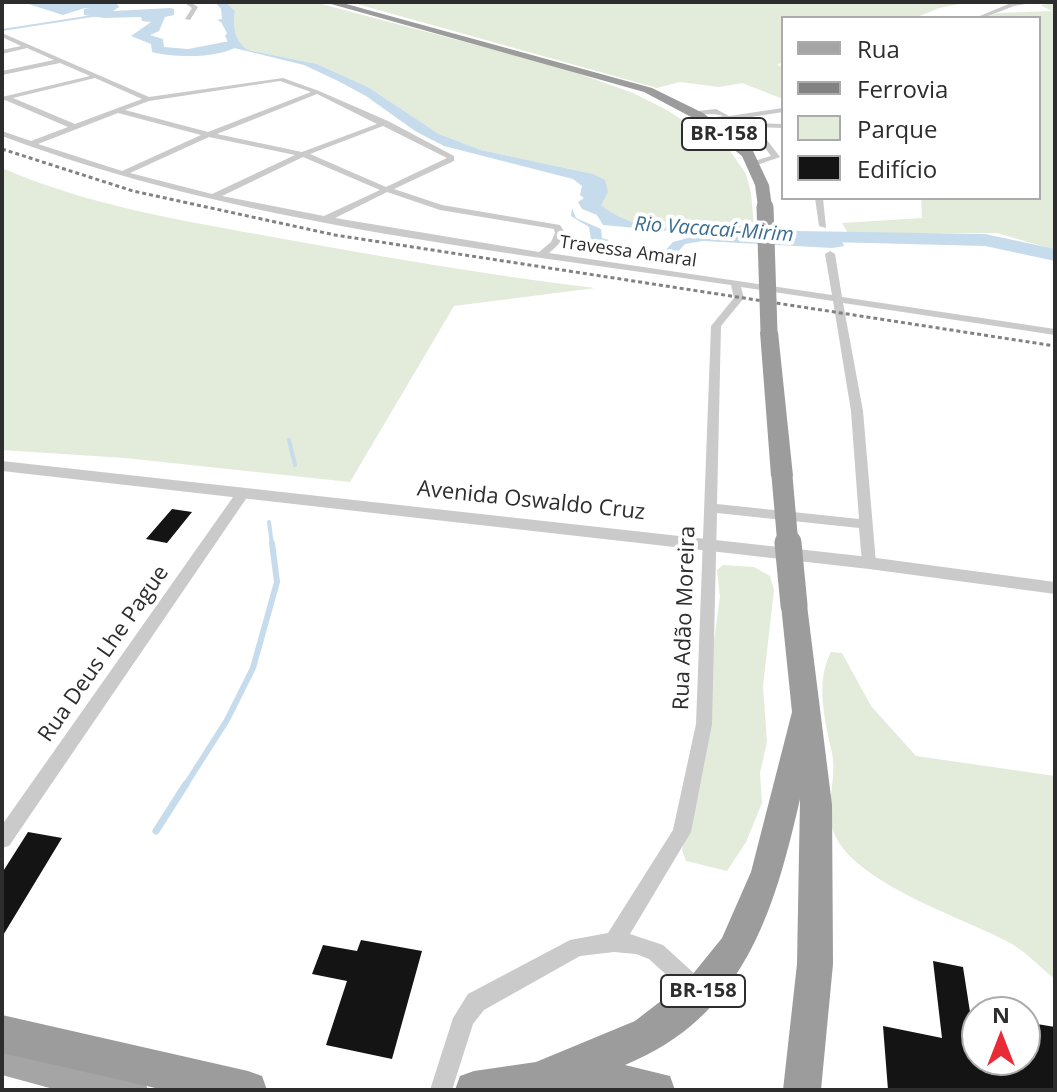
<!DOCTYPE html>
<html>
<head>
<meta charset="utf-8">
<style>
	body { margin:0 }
	#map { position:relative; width:1057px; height:1092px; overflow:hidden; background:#fff; font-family:"Open Sans",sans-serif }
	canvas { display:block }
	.frame { position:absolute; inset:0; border:4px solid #2d2d2d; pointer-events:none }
	.legend { position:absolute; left:781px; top:16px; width:260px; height:184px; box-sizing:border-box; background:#fff; border:2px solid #ababab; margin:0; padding:10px 14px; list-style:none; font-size:24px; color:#2d2d2d }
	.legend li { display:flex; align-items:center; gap:16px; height:40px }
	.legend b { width:40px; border:2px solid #ababab }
	.north { position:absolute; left:961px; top:996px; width:80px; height:80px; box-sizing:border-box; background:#fff; border:2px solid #ababab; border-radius:50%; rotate:0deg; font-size:22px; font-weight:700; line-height:32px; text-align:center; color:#2d2d2d }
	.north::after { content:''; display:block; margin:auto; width:28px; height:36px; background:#e92b36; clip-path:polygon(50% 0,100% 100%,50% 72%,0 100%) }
</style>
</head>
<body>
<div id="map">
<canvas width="1057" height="1092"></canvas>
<div class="frame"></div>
<ul class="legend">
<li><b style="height:10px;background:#a5a5a5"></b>Rua</li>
<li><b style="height:10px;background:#828282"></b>Ferrovia</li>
<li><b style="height:22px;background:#e3ebda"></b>Parque</li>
<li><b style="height:22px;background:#141414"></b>Edifício</li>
</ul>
<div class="north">N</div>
</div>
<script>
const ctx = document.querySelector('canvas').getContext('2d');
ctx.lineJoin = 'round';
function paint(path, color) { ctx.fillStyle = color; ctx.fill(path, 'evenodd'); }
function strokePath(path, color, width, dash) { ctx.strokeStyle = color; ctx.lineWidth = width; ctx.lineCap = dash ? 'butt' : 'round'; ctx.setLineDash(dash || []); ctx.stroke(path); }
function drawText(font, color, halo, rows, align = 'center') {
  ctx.font = font + ' "Open Sans",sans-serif'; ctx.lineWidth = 8; ctx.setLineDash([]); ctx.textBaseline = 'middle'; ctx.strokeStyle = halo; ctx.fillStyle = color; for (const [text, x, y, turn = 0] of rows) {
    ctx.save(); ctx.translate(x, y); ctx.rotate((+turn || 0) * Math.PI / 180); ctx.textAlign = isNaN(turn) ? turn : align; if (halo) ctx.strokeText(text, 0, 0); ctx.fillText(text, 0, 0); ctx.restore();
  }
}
paint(new Path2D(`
	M226,2H314L563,68L633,93L665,109L730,151L746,174L751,193L754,226C723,228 620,234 601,205C596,197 595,183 593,174L481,150L439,134L368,87L317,64L248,50C234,41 233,26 235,11Z
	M350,2H970L939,8L915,18H783V62L777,65L783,67V99L742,83L719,87L680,82L657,88Z
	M1055,3V250L997,233H848L842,223L922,218L921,198H1039V18H982L998,13L1052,11L1040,5Z
	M2,168C88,206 186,221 278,238C383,257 488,275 595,288L454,306L350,482L125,458L2,450Z
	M723,565L754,567L770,576L774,590L763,686L767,742L760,773L762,803L746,842L727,871L686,861L682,850L708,741L709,676L720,597L717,570Z
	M831,652L842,653L871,706L916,756L1055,776V979C1041,968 1027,953 1012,944C966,918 846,882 832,827C826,804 837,777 832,753C825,721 815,682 831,652Z`), '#e3ebda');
paint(new Path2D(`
	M215,2H226L235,11C233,26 234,41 248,50L317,64L368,87L439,134L481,150L593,174L605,180L608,192L601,205C641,239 704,225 752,226C764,226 777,230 789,232C805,234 822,234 839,235L844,246L832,248L703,241L685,244L676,254L661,259L614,257L591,240L589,227L571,216L572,208L576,218L601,229L602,238L609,240L603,243L604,248L611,251L662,254L673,242L695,236L691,233L603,225L597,215L582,209L578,202L584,198L580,195L582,186L573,179L444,146L415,131L366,96L338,81L304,65L226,46L229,44L225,36L227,33L221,22L217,20L222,19L221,9Z`), '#c6dcec');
strokePath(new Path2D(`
	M2,30L99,15`), '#c6dcec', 2);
strokePath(new Path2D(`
	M289,440L295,465
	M269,522L272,545`), '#c6dcec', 4);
strokePath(new Path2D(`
	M185,786L227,720L253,668L277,582L272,543`), '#c6dcec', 6);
strokePath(new Path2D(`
	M156,831L186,784`), '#c6dcec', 7);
paint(new Path2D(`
	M22,2L117,4L119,7L113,11L170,8L174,9V15L165,17L159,31L150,35L163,39L164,47L188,49L235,40L242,44C221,59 176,58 152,52L151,44L131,36L151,22L142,21L141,17L104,18L84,15V9L89,8H85L63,15Z
	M797,231L985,234L1055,249V261L985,246L790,241L787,237Z`), '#c6dcec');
paint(new Path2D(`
	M172,509L192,512L167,543L146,539Z
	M28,832L62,838L2,937V873Z
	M361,940L422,951L392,1059L326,1045L347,981L312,974L323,945L357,951Z
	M933,961L963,967L970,1012L977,1013V1060H1025V1022L1055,1027V1090H888L883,1026L942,1038Z`), '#141414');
paint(new Path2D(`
	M183,2H190L198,7L190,20L185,19L192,8Z
	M1037,2L1014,6L983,18H975L1011,3Z
	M2,33L149,97L283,78L319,91L388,121L454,156V161L394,189L442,205L560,225L565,233L558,245L549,253L832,295L825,254L830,251L835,254L842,297L1055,329V335L843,303L863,411L876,563L869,568L862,563L859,528L717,513L712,724L691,832L630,934L663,945L708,986L712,993L708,1000L701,1003L694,1000L649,959L636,954L614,952L580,956L484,1010L473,1024L452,1090H430L453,1018L468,994L570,940L608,933L673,830L696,724L711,326L734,298L731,285C487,249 233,223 2,136V131L31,141L68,127L5,100L2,101V97L90,76L60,63L2,75V71L54,60L27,48L2,54V50L21,46L2,37ZM95,78L142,99L75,124L13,98ZM280,81L311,92L208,132L125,110L149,101ZM317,94L377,124L302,152L217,134ZM118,113L201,135L122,171L38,144ZM383,126L447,158L386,187L310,154ZM209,137L295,155L212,194L130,173ZM303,157L380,190L324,216L222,196ZM387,192L440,210L554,229L555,233L551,242L539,252L335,218ZM741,287L833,301L851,411L859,519L717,504L721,326L744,298Z
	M783,108V112L745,118L754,123L783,124V128L757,127L780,157L754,166L750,164L751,162L771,156L750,127L736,119L703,123V119L723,116C712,112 699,117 688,112L716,109L729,116Z
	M815,198H823L826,228L819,226Z
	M243,489L250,493L9,846L2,848V825L238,490Z`), '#cacaca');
paint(new Path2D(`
	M2,461L869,557L1055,582V594L869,569L2,471Z`), '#cacaca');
paint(new Path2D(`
	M2,1037L129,1071L143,1076L148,1090H57L2,1075Z`), '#a5a5a5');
paint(new Path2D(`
	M324,2H339L652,88L703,113L753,151L769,185L772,207L765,211L758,207L755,185L742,156L695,119L644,92Z
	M769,327L778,332L793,476L782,483L771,476L760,332Z
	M794,596L803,599L807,605L832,805L833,964L821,1090H783L797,964L800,799C774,913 743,1017 625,1065L670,1076L675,1090H455L460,1076L474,1071L536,1062L635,1021L688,980L722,938L751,872L792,712L781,605L785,599Z
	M2,1015L248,1071L262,1076L267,1090H164L2,1053Z`), '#9c9c9c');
strokePath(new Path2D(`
	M2,149L133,191L335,235L1055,346`), '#828282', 3, [4, 3]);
strokePath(new Path2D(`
	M765,207L769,332`), '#9c9c9c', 17);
strokePath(new Path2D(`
	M782,476L788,545`), '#9c9c9c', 21);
strokePath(new Path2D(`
	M788,543L794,605`), '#9c9c9c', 27);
drawText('18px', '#2d2d2d', '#fff', [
	["Travessa Amaral",628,252,8]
]);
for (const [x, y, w] of [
	[724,134,84],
	[703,991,84]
]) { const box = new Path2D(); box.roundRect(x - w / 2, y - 16, w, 32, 6); ctx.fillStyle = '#fff'; ctx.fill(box); strokePath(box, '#2d2d2d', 2); }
drawText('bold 20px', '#2d2d2d', null, [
	["BR-158",724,134],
	["BR-158",703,991]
]);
drawText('italic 20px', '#3a6e91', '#fff', [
	["Rio Vacacaí-Mirim",714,230,4]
]);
drawText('22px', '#2d2d2d', '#fff', [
	["Avenida Oswaldo Cruz",531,501,6],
	["Rua Adão Moreira",685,618,-88],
	["Rua Deus Lhe Pague",104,654,-55]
]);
</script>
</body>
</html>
